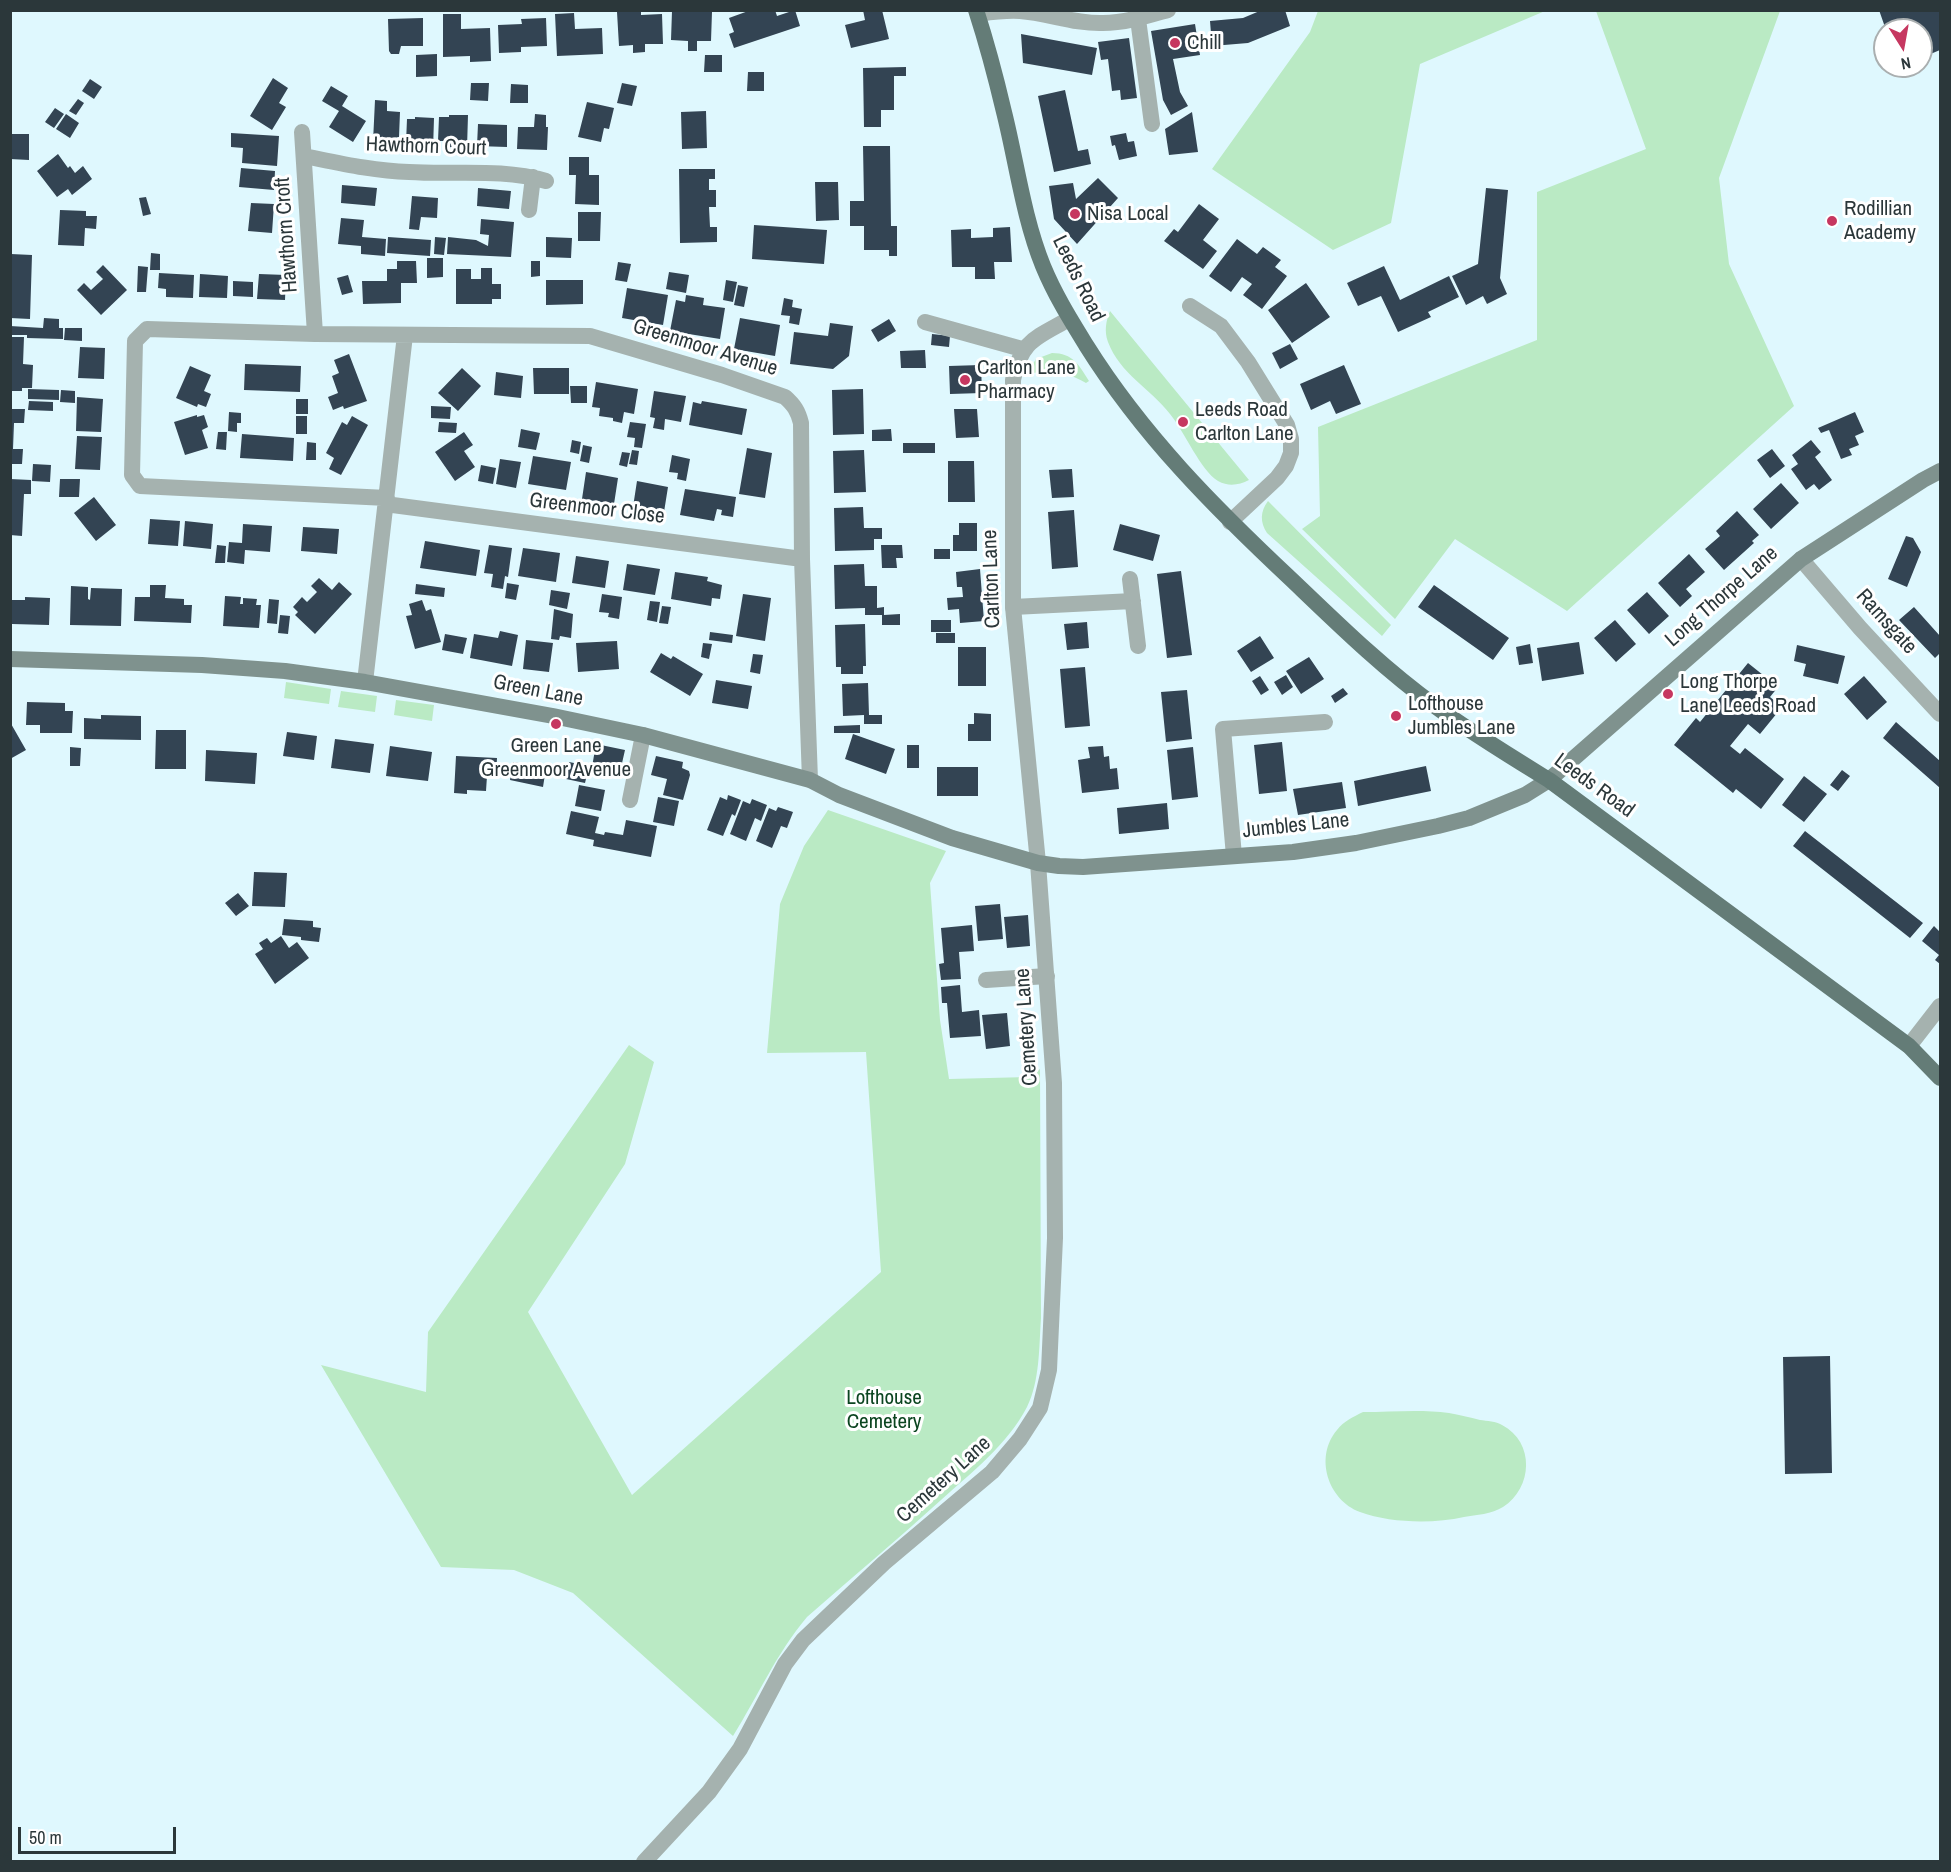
<!DOCTYPE html>
<html>
<head>
<meta charset="utf-8">
<style>
	body { margin:0 }
	#map { position:relative; width:1951px; height:1872px; overflow:hidden; background:#dff8fe; font-family:"Archivo Narrow",sans-serif }
	canvas { display:block }
	.frame { position:absolute; inset:0; border:12px solid #2b373a; pointer-events:none }
	.north { position:absolute; left:1873px; top:18px; width:60px; height:60px; box-sizing:border-box; background:#fff; border:2px solid #aaafb0; border-radius:50%; rotate:169deg; font-size:16px; font-weight:700; line-height:24px; text-align:center; color:#2b373a }
	.north::after { content:''; display:block; margin:auto; width:21px; height:27px; background:#c63760; clip-path:polygon(50% 0,100% 100%,50% 72%,0 100%) }
	.scale { position:absolute; left:18px; top:1827px; width:158px; height:27px; box-sizing:border-box; border:3px solid #2b373a; border-top:0; padding-left:8px; font-size:18px; line-height:21px; white-space:nowrap; color:#2b373a; -webkit-text-stroke:4px #fff; paint-order:stroke }
</style>
</head>
<body>
<div id="map">
<canvas width="1951" height="1872"></canvas>
<div class="frame"></div>
<div class="north">N</div>
<div class="scale">50 m</div>
</div>
<script>
const ctx = document.querySelector('canvas').getContext('2d');
ctx.lineJoin = 'round';
function paint(path, color) { ctx.fillStyle = color; ctx.fill(path, 'evenodd'); }
function strokePath(path, color, width, dash) { ctx.strokeStyle = color; ctx.lineWidth = width; ctx.lineCap = dash ? 'butt' : 'round'; ctx.setLineDash(dash || []); ctx.stroke(path); }
function drawText(font, color, halo, rows, align = 'center') {
  ctx.font = font + ' "Archivo Narrow",sans-serif'; ctx.lineWidth = 6; ctx.setLineDash([]); ctx.textBaseline = 'middle'; ctx.strokeStyle = halo; ctx.fillStyle = color; for (const [text, x, y, turn = 0] of rows) {
    ctx.save(); ctx.translate(x, y); ctx.rotate((+turn || 0) * Math.PI / 180); ctx.textAlign = isNaN(turn) ? turn : align; if (halo) ctx.strokeText(text, 0, 0); ctx.fillText(text, 0, 0); ctx.restore();
  }
}
paint(new Path2D(`
	M1318,11H1545L1420,64L1391,223L1333,250L1212,169L1310,32Z
	M1596,11H1780L1719,178L1729,264L1794,406L1567,611L1455,539L1395,619L1302,529L1320,516L1318,427L1537,340V192L1646,149Z
	M1110,311L1249,480C1239,485 1229,487 1218,481C1201,471 1184,431 1170,414C1150,388 1120,374 1108,342C1104,331 1106,321 1110,311Z
	M1052,353C1073,353 1079,365 1089,381L1086,383C1065,371 1049,368 1026,375L1036,359Z
	M1268,501L1391,625L1382,636L1267,533C1260,522 1260,512 1268,501Z
	M286,682L331,689L329,704L284,698Z
	M341,691L377,696L375,712L338,707Z
	M396,700L434,705L432,721L394,715Z
	M828,810L946,851L930,883L940,1020L949,1079L1029,1077L1040,1069L1041,1318C1039,1347 1040,1381 1027,1407C1008,1444 971,1473 941,1500C897,1540 851,1578 807,1617C776,1654 758,1696 733,1736L573,1593L514,1570L441,1567L321,1365L426,1392L428,1332L629,1045L654,1062L625,1164L528,1312L632,1495L881,1272L866,1052L767,1053L780,904L804,846Z
	M1363,1412C1391,1412 1421,1409 1449,1413C1459,1415 1470,1417 1480,1420C1487,1421 1496,1421 1502,1425C1535,1442 1533,1488 1503,1507C1492,1514 1476,1515 1464,1517C1433,1524 1390,1523 1360,1512C1328,1500 1314,1457 1337,1430C1344,1421 1353,1417 1363,1412Z`), '#baeac4');
paint(new Path2D(`
	M751,10H775L777,16L795,10L800,26L734,48L729,34L734,32L729,18Z
	M863,10H882L889,39L851,48L845,25L865,20Z
	M1262,10H1285L1290,26L1248,43L1212,46L1210,21L1243,18Z
	M1879,10H1940V50L1921,58V30H1886Z
	M641,11V15L662,14L663,44H645V52L633,53V45L619,46L617,12Z
	M672,11L712,12L711,41H697V51H688V41L671,40Z
	M574,13L575,29L602,28L603,54L557,56L555,14Z
	M443,14H461V29L490,28L491,61L470,62V56L443,57Z
	M423,18V46H401L399,54H391L389,51L388,19Z
	M546,18L547,46L521,47V52L499,53L498,25L522,24L521,19Z
	M1195,24L1200,55L1173,59L1180,92L1188,106L1171,115L1163,100L1151,31Z
	M1021,34L1097,48L1092,75L1023,63Z
	M1129,38L1137,98L1121,100L1120,90L1112,91L1108,59L1101,60L1098,42Z
	M437,54V76L416,77V55Z
	M705,55H722V72H704Z
	M906,67V76H894V110H881V127H864L863,68Z
	M748,72H764V91H747Z
	M273,78L288,88L279,103L286,107L272,130L250,116Z
	M90,79L102,87L94,99L82,91Z
	M471,83H489L488,101L470,100Z
	M622,83L637,86L632,106L617,103Z
	M511,84L528,85V103H510Z
	M331,86L348,96L342,106L366,121L353,142L329,127L339,111L322,101Z
	M1065,90L1078,151L1088,149L1091,164L1054,172L1038,96Z
	M78,99L84,103L76,115L69,111Z
	M375,100L387,101V111L400,112L399,137L393,138V143L373,142Z
	M587,102L614,108L609,129L604,128L601,142L578,137Z
	M55,108L64,114L54,128L45,122Z
	M706,111L707,148L682,149L681,112Z
	M1192,112L1198,152L1169,155L1165,129Z
	M66,114L79,123L70,138L56,129Z
	M535,114L546,115V127H548L547,150L517,149L518,127H534Z
	M449,115H468L467,148L448,147V141H438L439,117H449Z
	M415,117L434,118L433,150H414V144L406,143L407,119H415Z
	M478,124L507,125V147L477,146Z
	M231,133L279,136L277,166L242,163L243,148L231,147Z
	M1126,133L1128,142L1134,141L1137,156L1119,160L1115,145L1112,146L1110,136Z
	M10,134H29V160L10,159Z
	M863,146H890L891,226H897V256H889V250H864V226H850V201H864Z
	M58,154L68,168L70,166L75,173L83,166L92,179L72,195L68,189L57,197L37,171Z
	M569,157H589V175H599V205L575,204L576,175H569Z
	M241,168L275,171L274,190L239,187Z
	M679,169H715V179H709V190H716V207H709L710,227H717V242L680,243Z
	M1098,178L1118,198L1077,244L1054,219L1049,186L1073,183L1076,199Z
	M815,182H838L839,220L816,221Z
	M342,185L377,188L375,206L341,203Z
	M478,188L511,191L509,209L477,206Z
	M1486,188L1508,190L1500,278L1507,294L1487,304L1483,296L1466,305L1452,276L1478,264Z
	M412,196L438,198L437,218L421,217L419,230L409,229Z
	M146,197L151,214L143,216L139,198Z
	M251,203L274,204L272,233L248,231Z
	M1199,204L1219,219L1203,240L1217,251L1203,269L1164,241L1174,229L1178,232Z
	M60,210L86,211V216H97L96,229L85,228L84,246L58,245Z
	M578,212H601L600,241H578Z
	M341,218L364,220L362,237L386,239L385,256L361,254V246L338,244Z
	M481,219L514,222L511,257L447,254L448,237L476,240L488,246L489,235L480,234Z
	M754,225L827,230L824,264L752,259Z
	M1010,227L1012,262H994L995,279H975V267H952L951,230L971,229V238L993,237V228Z
	M388,237L431,240L430,256L387,253Z
	M435,237L446,238L444,255L434,254Z
	M546,237L572,238L571,258L546,257Z
	M1237,239L1257,254L1263,247L1281,260L1275,267L1287,276L1262,309L1243,295L1252,284L1242,277L1231,292L1209,276Z
	M151,253L160,254V270H150Z
	M11,254L32,255L30,319L10,318Z
	M427,258H443V277L427,278Z
	M397,261H416L417,283H401V303L363,304L362,281H387V269H397Z
	M531,261H540V276L531,277Z
	M618,262L631,264L627,282L615,280Z
	M103,265L127,290L101,315L77,290L84,283L91,290L103,279L96,272Z
	M138,266L148,267L146,292H137Z
	M1384,266L1400,300L1449,276L1459,297L1428,312L1431,317L1398,332L1381,296L1358,306L1347,283Z
	M481,268H492V284H501V299H492V304H456V269H471V279H481Z
	M669,272L689,275L686,293L666,289Z
	M159,273L194,275L193,298L166,297V289L158,288Z
	M200,274L228,276L227,298L199,297Z
	M259,274L286,275L285,300L257,299Z
	M348,275L353,292L342,295L337,278Z
	M546,280H583V304L546,305Z
	M726,280L737,282L733,302L723,300Z
	M233,281L253,282V297L233,296Z
	M1306,283L1330,317L1292,343L1268,310Z
	M738,285L748,287L744,307L734,305Z
	M627,288L668,295L663,325L622,318Z
	M686,295L704,298L703,305L725,308L720,339L670,331L676,300L685,302Z
	M784,298L793,300L792,307L802,309L799,325L789,323L790,316L781,315Z
	M44,318L59,319V328H63V339L27,338V335H10V326L43,328Z
	M740,318L780,325L775,356L734,349Z
	M889,319L896,331L878,342L871,330Z
	M830,323L853,326L849,356L833,369L790,364L794,332L828,336Z
	M65,328H82V341L64,340Z
	M932,334L950,336L949,347L931,345Z
	M10,337H24L23,364L33,365L32,388H22V391H10Z
	M1290,344L1298,359L1280,369L1272,353Z
	M80,347L105,348L104,379L78,378Z
	M925,350L926,368H901L900,351Z
	M349,354L367,401L344,409L343,406L333,410L328,397L338,393L332,376L339,373L334,360Z
	M245,364L301,366L300,392L244,390Z
	M981,365L982,393L950,394L949,366Z
	M1344,365L1361,404L1336,414L1330,401L1311,410L1300,384Z
	M190,366L211,375L204,391L211,394L206,407L198,404L197,407L176,398Z
	M462,368L481,386L458,411L438,393Z
	M533,368H569V394H534Z
	M496,372L523,376L521,398L494,395Z
	M596,382L638,389L634,414L624,412L622,423L613,421V418L599,416L600,408L592,407Z
	M570,386H587V403H571Z
	M28,389L59,390V400L28,399Z
	M863,389L864,434L833,435L832,390Z
	M61,390L75,391V403L60,402Z
	M654,391L686,396L681,422L665,419L664,430L653,428L655,418L650,417Z
	M77,397L103,399L101,432L76,431Z
	M296,399H308V414H296Z
	M29,401L53,402V411L28,410Z
	M702,401L747,409L742,435L689,425L693,402L701,404Z
	M431,406L451,407L450,419L431,418Z
	M10,409H25L24,423H14L13,449H23L22,464H10Z
	M954,409H977L979,437L956,438Z
	M229,412L241,413V423H237V432L228,431Z
	M1855,412L1864,432L1855,436L1859,445L1849,449L1852,455L1841,459L1829,430L1821,433L1818,428Z
	M197,415V417L204,415L208,427L202,430L208,448L185,455L174,422Z
	M296,416H307V434H296Z
	M352,416L368,425L341,475L329,469L334,458L326,453L342,422L347,425Z
	M439,422L457,423L456,433L438,432Z
	M630,422L646,424L642,448L634,447L635,438L627,437Z
	M521,429L540,433L536,450L518,447Z
	M891,429L892,441H872V430Z
	M218,432H227L226,450L216,449Z
	M464,432L473,445L464,451L475,467L455,481L435,452Z
	M242,434L294,438L293,461L240,458Z
	M77,436L102,437L100,470L75,469Z
	M572,440L581,442L579,454L570,452Z
	M1811,440L1821,452L1815,457L1832,480L1819,490L1814,484L1806,490L1791,469L1798,464L1792,455Z
	M307,442L316,443V460H306Z
	M903,443H935V453H903Z
	M583,445L592,447L589,463L580,461Z
	M747,448L772,453L765,498L739,494Z
	M1772,449L1785,466L1770,478L1757,460Z
	M632,450L639,451L637,465L629,464Z
	M864,450L866,492L834,493L833,451Z
	M622,452L630,453L627,467L619,465Z
	M672,455L690,459L686,481L677,479L678,473L669,472Z
	M533,456L571,462L566,490L528,484Z
	M500,459L521,462L516,488L496,484Z
	M948,461H974L975,502H948Z
	M33,464L51,465L50,482L32,481Z
	M481,465L496,468L493,484L478,481Z
	M1072,469L1074,497L1052,498L1049,470Z
	M586,472L618,478L614,504L582,499Z
	M10,479L31,480V494H24L22,536L10,535Z
	M60,479H80L79,497H59Z
	M637,481L668,487L664,512L633,507Z
	M1781,483L1799,503L1771,529L1753,509Z
	M685,489L736,497L733,517L721,515L722,510L717,509L714,521L680,515Z
	M94,497L116,525L96,541L74,513Z
	M863,507L864,528H882V539H874V550L835,551L834,508Z
	M1074,510L1078,567L1052,569L1048,512Z
	M1737,511L1759,535L1752,541L1754,543L1724,570L1705,549L1720,536L1716,531Z
	M150,519L180,521L178,546L148,544Z
	M185,521L213,524L211,549L183,546Z
	M959,523H977V551H953V535H959Z
	M243,524L272,526L270,552L245,550L244,564L227,562L229,542L242,543Z
	M1120,524L1160,535L1153,561L1113,550Z
	M303,527L339,529L337,554L301,551Z
	M1906,536L1913,538L1921,552L1907,587L1888,579Z
	M425,541L480,550L476,576L420,568Z
	M217,545L226,546L225,563H215Z
	M489,545L512,548L508,577L505,576L503,589L491,587L493,574L484,573Z
	M881,545H902L903,558H896L897,568H882Z
	M523,548L560,553L556,582L518,576Z
	M934,549H950V559H934Z
	M1689,554L1705,572L1686,589L1692,596L1680,607L1658,583Z
	M576,556L609,561L605,588L572,583Z
	M627,564L660,569L655,595L623,590Z
	M864,564L865,586H877V608L884,607V615L900,614V625H882V615H865V608L835,609L834,565Z
	M980,569L984,621L960,623L959,609L948,610L947,598L963,597L962,587H957L956,572Z
	M1181,571L1192,655L1167,658L1157,574Z
	M675,572L708,577L707,581L722,585L720,599L712,598L711,606L671,599Z
	M319,578L332,590L339,582L352,594L315,634L295,615L298,612L293,607L302,597L307,602L317,592L311,586Z
	M507,583L519,585L516,600L505,598Z
	M416,584L445,588L444,597L415,594Z
	M150,585H166L165,598L184,599V605H192L191,623L134,621L135,597H150Z
	M1434,585L1509,638L1493,660L1418,607Z
	M71,586L88,587V599L90,600L91,588L122,589L121,626L70,625Z
	M551,590L570,593L567,609L549,605Z
	M1647,592L1669,616L1649,634L1627,610Z
	M602,594L622,597L619,619L608,617L609,613L599,612Z
	M743,594L771,598L765,641L736,636Z
	M225,596L241,597L240,604H243V598L257,599L256,605H261L259,628L223,626Z
	M25,597L50,598L49,625L12,624V600H25Z
	M269,599L279,600L277,624L267,623Z
	M422,600L426,611L431,609L441,642L415,649L406,616L412,615L409,604Z
	M650,601L660,602L657,622L647,620Z
	M662,606L671,607L668,624L659,623Z
	M1914,607L1940,636V653L1935,658L1899,620Z
	M554,609L573,614L571,638L560,636L559,640L551,639Z
	M280,615L290,616L288,634L278,633Z
	M931,620H951V632H931Z
	M1615,620L1636,644L1616,662L1594,638Z
	M1087,622L1089,648L1067,650L1064,624Z
	M865,624L866,666H863V674H841V667H836L835,625Z
	M500,631L518,635L512,666L470,658L474,634L498,638Z
	M710,632L733,635L732,643L709,640Z
	M936,633H955V643H936Z
	M445,634L467,638L463,654L442,650Z
	M1260,636L1274,658L1251,672L1237,651Z
	M526,640L553,643L549,672L523,669Z
	M617,641L619,669L578,672L576,643Z
	M1579,642L1584,674L1542,681L1537,648Z
	M703,643L712,644L709,659L701,657Z
	M1530,644L1533,663L1519,665L1516,647Z
	M1797,645L1845,656L1838,684L1803,676L1806,664L1794,661Z
	M958,647H986V686H958Z
	M661,653L671,659L673,656L703,674L690,696L650,672Z
	M753,654L763,655L760,674L750,672Z
	M1309,657L1324,679L1301,694L1286,671Z
	M1748,663L1778,687L1770,697L1782,707L1760,734L1748,724L1730,746L1740,754L1745,748L1784,779L1761,809L1736,789L1733,793L1674,745L1696,718L1700,722Z
	M1085,667L1090,726L1065,728L1060,669Z
	M1286,675L1293,687L1282,695L1274,682Z
	M1260,676L1269,690L1261,695L1252,681Z
	M1864,676L1887,702L1867,720L1844,694Z
	M716,680L752,686L748,709L712,703Z
	M868,683L869,715H882V724H864V715L843,716L842,684Z
	M1343,688L1348,694L1335,703L1331,696Z
	M1187,690L1192,739L1166,742L1161,692Z
	M27,702L65,703V711H73L72,733H40V725H26Z
	M974,713L991,714V741H968V724H974Z
	M101,715L141,716V740L84,739V718L101,719Z
	M10,722L26,750L10,759Z
	M1896,722L1940,761V788L1883,738Z
	M860,725V733H834V726Z
	M156,730H186V769H155Z
	M287,732L317,736L314,760L283,756Z
	M853,734L895,749L886,774L845,759Z
	M335,739L374,744L370,773L331,768Z
	M1282,742L1287,791L1259,794L1254,745Z
	M596,744L625,750L620,772L592,767Z
	M907,745H919V768H907Z
	M390,746L432,752L428,781L386,776Z
	M1103,746L1104,757L1109,756L1110,769L1117,768L1119,789L1082,793L1078,760L1090,758L1088,747Z
	M70,747L81,748L80,766H70Z
	M1193,747L1198,797L1172,800L1167,750Z
	M206,750L257,753L255,784L205,781Z
	M456,756L497,758L496,776H487L486,791L467,790V794L454,793Z
	M656,756L683,762L682,768L689,771L690,775L683,800L663,795L667,779L651,775Z
	M513,762L546,768L543,787L510,780Z
	M569,762L589,766L585,783L566,779Z
	M1426,766L1431,791L1358,806L1354,781Z
	M937,767H978V796H937Z
	M1842,770L1850,776L1838,791L1830,785Z
	M1804,776L1827,794L1804,822L1782,805Z
	M1342,782L1346,808L1298,815L1293,789Z
	M579,785L605,790L601,811L575,806Z
	M728,795L741,800L735,816L732,814L723,836L707,830L720,797L727,800Z
	M658,797L679,801L674,826L653,822Z
	M752,799L767,805L761,821L755,818L746,841L730,834L743,801L750,804Z
	M1167,803L1169,829L1119,834L1117,808Z
	M778,807L793,812L787,828L781,826L772,848L756,841L769,808L776,811Z
	M571,811L599,817L595,833L604,835L605,832L623,835L626,820L657,826L651,857L593,846L594,840L566,834Z
	M1805,831L1923,923L1910,938L1793,846Z
	M254,872L287,873L285,907L252,906Z
	M238,893L249,906L236,916L225,903Z
	M1000,904L1003,939L978,941L975,906Z
	M1028,915L1030,946L1007,948L1004,917Z
	M284,919L313,921V927L321,928L319,942L301,940V937L282,935Z
	M972,925L974,951L959,952L961,979L941,980L939,964L944,963L941,928Z
	M1934,926L1940,932V964L1935,960L1939,955L1922,941Z
	M281,936L289,948L297,942L309,958L275,984L255,954L263,949L259,943L267,938L271,943Z
	M960,985L962,1012L979,1010L981,1036L950,1038L947,1003H942L941,987Z
	M1007,1013L1010,1046L986,1049L982,1015Z
	M1830,1356L1832,1473L1785,1474L1783,1357Z`), '#334453');
strokePath(new Path2D(`
	M978,14C992,12 1005,10 1020,11C1048,13 1074,24 1103,23C1125,23 1147,16 1168,10
	M1138,19L1152,124
	M302,132L315,334
	M304,156C339,163 373,171 409,172C455,175 501,168 546,181
	M529,210L533,177
	M1190,306L1221,326L1248,362L1287,425L1291,439V453L1286,466L1277,478L1230,522
	M925,322L1022,349
	M387,498L140,486L132,475L135,341L147,329L315,334L590,336L722,375L785,397C794,405 798,411 801,423L802,559L810,780
	M385,504L802,559
	M1801,559L1860,628L1940,714
	M1130,579L1138,646
	M1013,607L1133,601
	M365,682L405,335
	M630,800L643,735
	M1234,856L1223,729L1325,722
	M986,980L1047,976
	M1909,1046L1940,1006`), '#a5b2af', 16);
strokePath(new Path2D(`
	M644,1862L709,1792L740,1749L785,1664L803,1640L884,1563L992,1472L1020,1439L1040,1408L1049,1370L1055,1238L1054,1083L1038,863L1013,607V380C1021,340 1036,338 1069,319`), '#a5b2af', 16);
strokePath(new Path2D(`
	M10,659L202,665L285,671L365,682L553,716L643,735L810,780L839,795L952,838L1038,863L1059,866L1083,867L1293,852L1356,843L1438,826L1469,818L1525,795L1549,780L1801,559L1923,480L1940,471`), '#7f928e', 16);
strokePath(new Path2D(`
	M976,10C987,44 996,78 1004,112C1017,164 1023,216 1043,266C1055,295 1070,319 1086,345C1143,436 1215,508 1293,581C1339,625 1384,669 1435,706C1472,733 1510,756 1549,780L1909,1046L1940,1078`), '#647c77', 16);
for (const [x, y, r, color] of [
	[1175,43,6,"#c63760"],
	[1075,214,6,"#c63760"],
	[1832,221,6,"#c63760"],
	[965,380,6,"#c63760"],
	[1183,422,6,"#c63760"],
	[1668,694,6,"#c63760"],
	[1396,716,6,"#c63760"],
	[556,724,6,"#c63760"]
]) { const dot = new Path2D(); dot.arc(x, y, r, 0, 2 * Math.PI); ctx.fillStyle = color; ctx.fill(dot); strokePath(dot, '#fff', 2); }
drawText('21px', '#2b373a', '#fff', [
	["Chill",1187,43],
	["Rodillian",1844,209],
	["Academy",1844,233],
	["Nisa Local",1087,214],
	["Carlton Lane",977,368],
	["Pharmacy",977,392],
	["Leeds Road",1195,410],
	["Carlton Lane",1195,434],
	["Long Thorpe",1680,682],
	["Lane Leeds Road",1680,706],
	["Lofthouse",1408,704],
	["Jumbles Lane",1408,728],
	["Green Lane",556,746,"center"],
	["Greenmoor Avenue",556,770,"center"]
], 'left');
drawText('21px', '#2b373a', '#fff', [
	["Hawthorn Court",426,147,2],
	["Hawthorn Croft",287,235,-94],
	["Leeds Road",1078,279,64],
	["Greenmoor Avenue",705,348,17],
	["Greenmoor Close",597,509,7],
	["Carlton Lane",992,579,-92],
	["Long Thorpe Lane",1722,597,-41],
	["Ramsgate",1886,622,48],
	["Green Lane",538,691,11],
	["Leeds Road",1594,786,36],
	["Jumbles Lane",1296,826,-6],
	["Cemetery Lane",1027,1027,-94],
	["Cemetery Lane",944,1480,-42]
]);
drawText('21px', '#0b4520', '#fff', [
	["Lofthouse",884,1398],
	["Cemetery",884,1422]
]);
</script>
</body>
</html>
